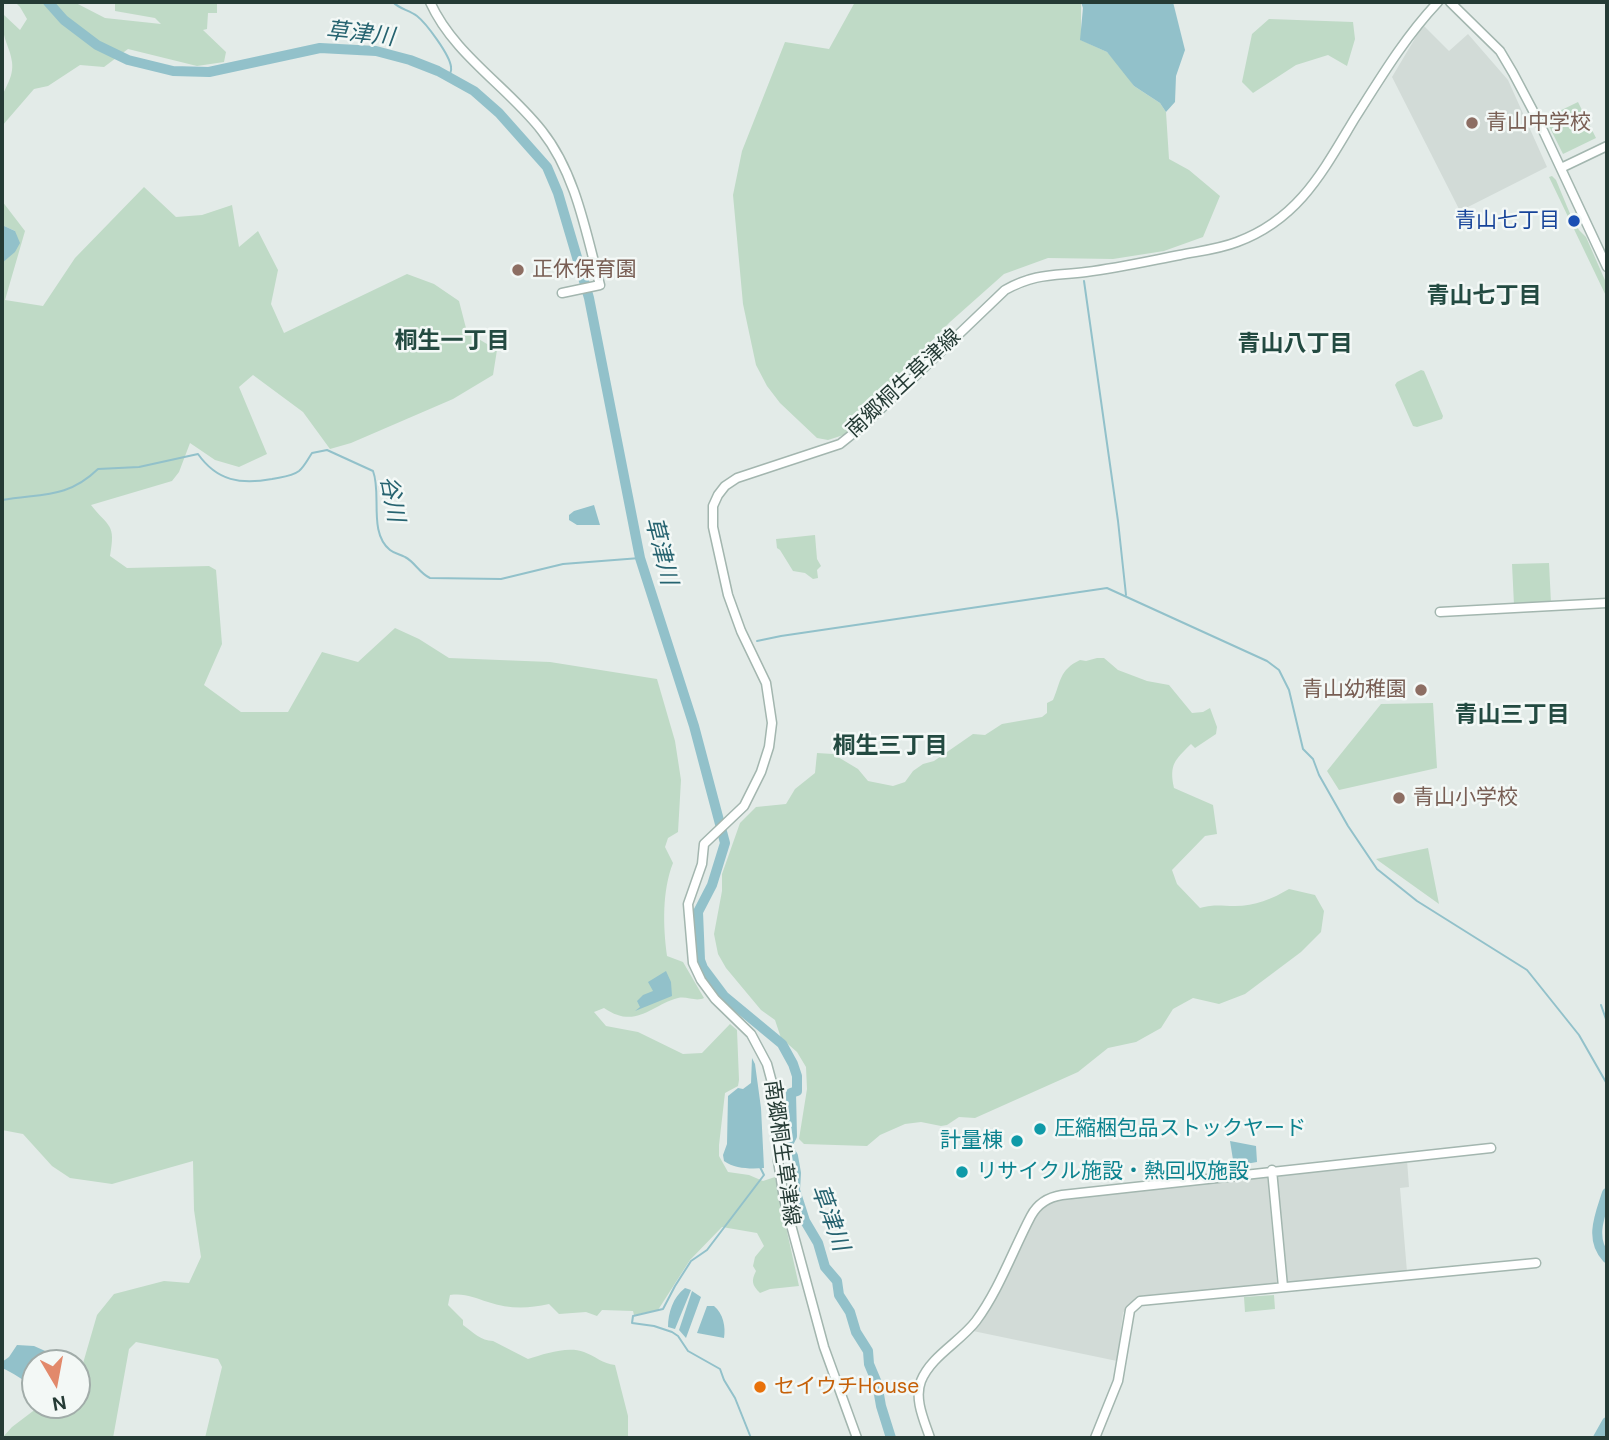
<!DOCTYPE html>
<html>
<head>
<meta charset="utf-8">
<style>
	body { margin:0 }
	#map { position:relative; width:1609px; height:1440px; overflow:hidden; background:#e3ebe8; font-family:"DM Sans",sans-serif }
	canvas { display:block }
	.frame { position:absolute; inset:0; border:4px solid #253b35; pointer-events:none }
	.north { position:absolute; left:21px; top:1349px; width:70px; height:70px; box-sizing:border-box; background:#f3f8f6; border:2px solid #a1aca9; border-radius:50%; rotate:170deg; font-size:19px; font-weight:700; line-height:28px; text-align:center; color:#253b35 }
	.north::after { content:''; display:block; margin:auto; width:24px; height:32px; background:#e2896b; clip-path:polygon(50% 0,100% 100%,50% 72%,0 100%) }
</style>
</head>
<body>
<div id="map">
<canvas width="1609" height="1440"></canvas>
<div class="frame"></div>
<div class="north">N</div>
</div>
<script>
const ctx = document.querySelector('canvas').getContext('2d');
ctx.lineJoin = 'round';
function paint(path, color) { ctx.fillStyle = color; ctx.fill(path, 'evenodd'); }
function strokePath(path, color, width, dash) { ctx.strokeStyle = color; ctx.lineWidth = width; ctx.lineCap = dash ? 'butt' : 'round'; ctx.setLineDash(dash || []); ctx.stroke(path); }
function drawText(font, color, halo, rows, align = 'center') {
  ctx.font = font + ' "DM Sans","Noto Sans JP",sans-serif'; ctx.lineWidth = 5; ctx.setLineDash([]); ctx.textBaseline = 'middle'; ctx.strokeStyle = halo; ctx.fillStyle = color; for (const [text, x, y, turn = 0] of rows) {
    ctx.save(); ctx.translate(x, y); ctx.rotate((+turn || 0) * Math.PI / 180); ctx.textAlign = isNaN(turn) ? turn : align; if (halo) ctx.strokeText(text, 0, 0); ctx.fillText(text, 0, 0); ctx.restore();
  }
}
paint(new Path2D(`
	M1423,25L1449,51L1468,34L1508,80L1547,167L1460,211L1392,77Z
	M1407,1160L1409,1187L1400,1188L1407,1272L1286,1283L1277,1172Z
	M1267,1174L1277,1283L1142,1296L1130,1303L1123,1313L1117,1361L973,1331L987,1312L1037,1213L1046,1205L1060,1200Z`), '#d2dbd7');
paint(new Path2D(`
	M15,2H74L105,18L161,24L155,18L115,11V2H217V13H208L207,29L203,30L226,52L224,62L197,66L128,49L104,67L80,65L48,86L34,89L2,126C2,117 0,107 2,98C4,88 14,78 12,62C10,45 0,38 4,15L20,30L27,19L20,7Z
	M855,2H1081V40L1107,52L1125,72L1134,86L1160,103L1166,112L1169,159L1189,170L1220,196L1203,237L1164,251L1113,259L1048,258L1004,274L950,322L887,387L865,428L828,440L817,438L780,403L767,386L756,365L743,304L733,195L742,151L785,42L829,49Z
	M1269,19L1353,22L1355,39L1347,66L1328,55L1296,65L1253,93L1242,82L1252,34Z
	M1578,102L1596,138L1563,154L1545,118Z
	M1552,176L1556,180L1571,216L1579,230L1586,237L1604,278L1607,285V298L1549,177Z
	M144,187L176,217L202,215L232,205L239,247L258,231L278,270L271,304L284,333L407,274L434,284L459,301L467,332L497,350L493,375L453,399L351,443L330,449L303,412L253,375L239,387L267,454L239,467L215,460L190,443L179,472L172,481L91,505C109,528 116,523 110,556L127,568L209,566L216,570L222,644L204,685L241,712H288L322,652L358,662L395,628L419,639L449,658L550,662L657,679L675,741L681,780L678,832L668,838L665,847L673,863C662,891 663,926 667,956L683,962L704,998C696,1002 687,996 678,998C651,1005 636,1030 604,1008L594,1012L606,1026L638,1032L683,1054L702,1053L730,1024L737,1030L739,1080L738,1086L725,1093L719,1145V1156L728,1172L749,1175L763,1181L775,1177L799,1286L770,1289L760,1293C752,1285 751,1281 756,1271L753,1266L755,1257L764,1246L757,1233L722,1227L690,1260L658,1310L634,1315L633,1311L602,1310L597,1316L586,1312L559,1314L549,1304C527,1309 509,1309 488,1302C474,1298 466,1293 450,1295L448,1305L463,1320V1325C473,1332 481,1341 493,1341L528,1359C545,1354 567,1346 584,1352C595,1356 603,1364 615,1365L628,1416V1438H205L222,1367L218,1359L136,1342L129,1349L113,1438H2L12,1427L41,1405H77V1384L97,1315L114,1294L164,1281L189,1283L201,1257L194,1210L193,1161L112,1184L70,1178L52,1166L23,1134L2,1130V263L9,255L15,231L2,225V201L25,231L5,300L43,306L75,258Z
	M1421,370L1424,371L1443,416L1442,419L1417,427L1413,426L1395,385L1397,382Z
	M815,535L817,559L821,566L817,570L818,578L813,579L805,573L793,571L780,550L777,548L776,539C790,538 802,536 815,535Z
	M1549,563L1551,603L1514,605L1512,564Z
	M1097,658H1104L1118,670L1147,681L1169,685L1192,713L1203,712L1210,708L1217,727L1216,734L1195,748L1191,744C1175,760 1169,764 1174,788L1213,805L1217,834L1205,836L1172,870L1177,884L1200,908C1216,904 1220,906 1235,906C1255,906 1272,899 1289,889L1315,895L1324,911L1321,932L1301,952L1245,994L1219,1004L1193,998L1173,1009L1161,1028L1136,1042L1108,1048L1078,1072L975,1118L959,1117L947,1125L941,1126L921,1122L905,1124L880,1135L867,1146L804,1144L799,1139L807,1089L806,1067L797,1052L781,1038L775,1020L761,1010L726,968L718,954L714,934L722,891V874L740,823L756,807L786,804L795,789L815,773L817,753L833,754L858,769L868,781L893,786L905,782L913,771L923,764L934,761L973,734L985,735L1002,724L1042,717L1047,713V703L1053,700C1061,682 1059,670 1080,660L1086,661Z
	M1433,703L1437,768L1339,790L1327,771L1381,704Z
	M1428,848L1439,904L1376,859Z
	M1274,1295L1275,1309L1245,1312L1244,1297Z`), '#bfdac6');
paint(new Path2D(`
	M1081,2H1173L1185,50L1176,76L1175,102L1166,112L1160,103L1134,86L1107,52L1080,40L1083,8Z
	M2,225L15,231L20,243L15,252L2,263Z
	M594,505L600,525H577L569,520V515L574,511Z
	M666,971L671,982L672,996L635,1011L640,1007L637,1001L643,995L653,991L648,982Z
	M752,1058L755,1064L761,1108L764,1168C751,1169 735,1169 724,1161L723,1155L727,1144L728,1096L738,1088L743,1089L751,1083Z
	M1230,1141L1256,1146L1257,1162L1234,1166Z
	M685,1288L691,1290L675,1329L668,1327C668,1313 673,1297 685,1288Z
	M692,1291L701,1297L686,1338L679,1330Z
	M707,1306H714C723,1313 726,1327 724,1338L697,1333Z
	M17,1345L34,1346L61,1358L60,1363H35V1386C23,1381 14,1373 2,1368V1362L9,1357Z`), '#92c1ca');
strokePath(new Path2D(`
	M393,2C399,9 409,10 417,16C426,23 450,55 451,67C452,71 450,73 449,77
	M1084,281L1118,521L1126,595
	M2,500C41,493 67,499 98,469L139,467L198,454C217,481 241,485 272,479C281,477 291,477 299,471C304,467 308,459 312,453L327,450L373,471C382,494 368,532 390,550C395,554 400,554 405,557C415,562 419,573 430,578L501,579L563,564L640,558
	M757,641L781,636L1107,588L1267,661L1279,670L1289,690L1303,749L1313,759L1319,775L1348,826L1377,869L1417,901L1527,970L1579,1035L1607,1084
	M1601,1005L1607,1022
	M751,1438L735,1398L724,1380L720,1369L688,1351L678,1336L672,1332L654,1326L632,1323L633,1316L663,1309L675,1286L691,1261L707,1250L764,1175L760,1167`), '#92c1ca', 2);
strokePath(new Path2D(`
	M48,2L64,20L97,45L128,60L173,71L209,72L320,48L376,51L410,60L438,71L474,91L499,113L547,167L558,193L589,298L640,558L694,726L725,843L712,885L698,912L700,960L703,968L724,996L782,1044L793,1064L797,1076V1091L791,1093L792,1136L787,1146L793,1156L796,1173L795,1190L805,1221L818,1243L825,1267L837,1281L839,1295L850,1312L856,1332L868,1351L869,1364L877,1383L881,1406L891,1438
	M1607,1193C1600,1215 1589,1239 1607,1258
	M1598,1438L1607,1422`), '#92c1ca', 10);
const secondary = new Path2D(`
	M430,2C454,55 507,86 542,131C576,174 586,233 600,285L562,293
	M1450,2L1500,51L1513,73L1540,124L1607,267
	M1561,168L1607,146
	M1440,612L1607,603
	M1272,1170L1283,1287
	M857,1438L824,1347L784,1199L778,1161V1105L767,1064L751,1034L715,999L701,980L693,963L688,904L702,864L704,844L744,806L761,772L769,747L772,723L766,683L741,631L728,595L713,527V506L718,495L725,486L737,478L840,444L865,424L1005,290C1036,273 1053,276 1086,272C1118,268 1149,261 1180,255C1200,251 1219,249 1237,242C1299,219 1323,171 1355,118C1381,77 1405,37 1438,2
	M930,1438C924,1420 914,1399 921,1381C931,1356 960,1342 976,1321C999,1290 1013,1250 1031,1216C1038,1203 1049,1197 1062,1195L1491,1148
	M1095,1438L1118,1381L1130,1310L1140,1301L1536,1263`);
strokePath(secondary, '#a3b6af', 11);
strokePath(secondary, '#fff', 8);
for (const [x, y, r, color] of [
	[1472,123,7,"#8d6e63"],
	[1574,221,7,"#1a4fb4"],
	[518,270,7,"#8d6e63"],
	[1421,690,7,"#8d6e63"],
	[1399,798,7,"#8d6e63"],
	[1040,1129,7,"#0f9aa8"],
	[1017,1141,7,"#0f9aa8"],
	[962,1172,7,"#0f9aa8"],
	[760,1387,7,"#e8710a"]
]) { const dot = new Path2D(); dot.arc(x, y, r, 0, 2 * Math.PI); ctx.fillStyle = color; ctx.fill(dot); strokePath(dot, '#f3f8f6', 2.5); }
drawText('21px', '#785e54', '#f3f8f6', [
	["青山中学校",1486,123],
	["正休保育園",532,270],
	["青山幼稚園",1407,690,"right"],
	["青山小学校",1413,798]
], 'left');
drawText('21px', '#164399', '#f3f8f6', [
	["青山七丁目",1560,221]
], 'right');
drawText('21px', '#253b35', '#f3f8f6', [
	["南郷桐生草津線",904,384,-43],
	["南郷桐生草津線",781,1153,82]
]);
drawText('21px', '#0d838f', '#f3f8f6', [
	["圧縮梱包品ストックヤード",1054,1129],
	["計量棟",1003,1141,"right"],
	["リサイクル施設・熱回収施設",976,1172]
], 'left');
drawText('21px', '#c56008', '#f3f8f6', [
	["セイウチHouse",774,1387]
], 'left');
drawText('italic 23px', '#266370', '#f3f8f6', [
	["草津川",360,35,6],
	["谷川",391,499,79],
	["草津川",660,551,76],
	["草津川",829,1218,70]
]);
drawText('bold 23px', '#234a41', '#f3f8f6', [
	["青山七丁目",1484,297],
	["桐生一丁目",452,342],
	["青山八丁目",1295,345],
	["青山三丁目",1512,716],
	["桐生三丁目",890,747]
]);
</script>
</body>
</html>
